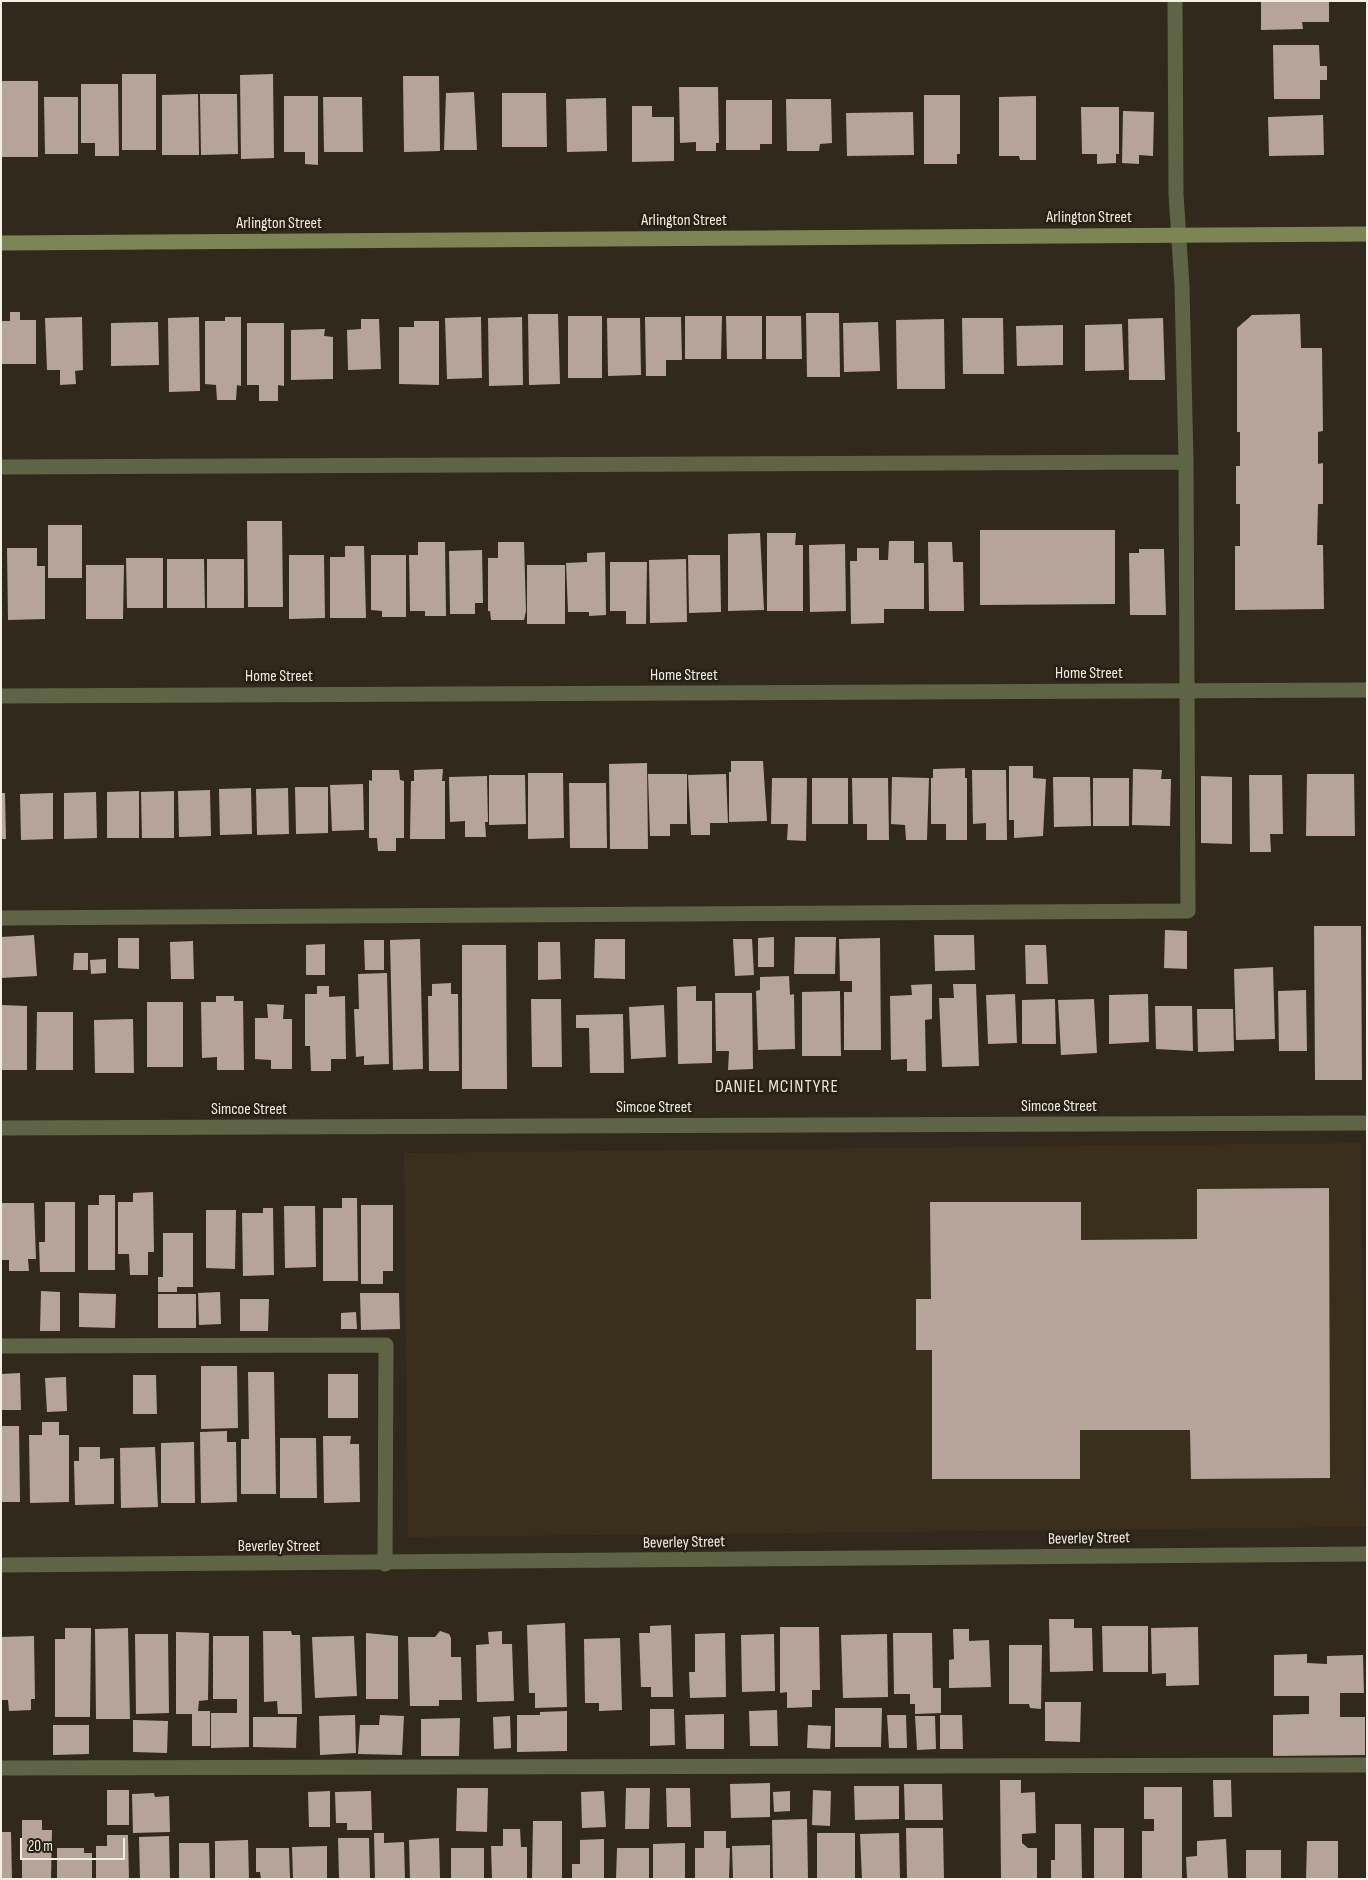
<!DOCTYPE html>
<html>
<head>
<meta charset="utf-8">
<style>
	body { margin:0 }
	#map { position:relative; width:1368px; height:1880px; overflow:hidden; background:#31291c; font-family:"Sofia Sans Condensed",sans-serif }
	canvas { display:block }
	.frame { position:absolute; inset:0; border:2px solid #f3efe6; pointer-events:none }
	.scale { position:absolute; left:20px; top:1838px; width:105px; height:22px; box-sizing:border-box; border:2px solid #f3efe6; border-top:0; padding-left:6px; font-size:15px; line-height:18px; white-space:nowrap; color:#f3efe6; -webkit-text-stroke:4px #272013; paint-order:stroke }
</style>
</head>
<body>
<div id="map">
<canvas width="1368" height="1880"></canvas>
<div class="frame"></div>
<div class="scale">20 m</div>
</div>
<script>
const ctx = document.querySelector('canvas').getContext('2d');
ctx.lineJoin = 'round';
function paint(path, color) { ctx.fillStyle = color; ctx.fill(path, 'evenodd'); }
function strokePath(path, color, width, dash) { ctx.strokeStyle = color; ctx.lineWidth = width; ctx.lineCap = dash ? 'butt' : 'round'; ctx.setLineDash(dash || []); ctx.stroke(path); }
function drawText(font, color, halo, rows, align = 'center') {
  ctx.font = font + ' "Sofia Sans Condensed",sans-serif'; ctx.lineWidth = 5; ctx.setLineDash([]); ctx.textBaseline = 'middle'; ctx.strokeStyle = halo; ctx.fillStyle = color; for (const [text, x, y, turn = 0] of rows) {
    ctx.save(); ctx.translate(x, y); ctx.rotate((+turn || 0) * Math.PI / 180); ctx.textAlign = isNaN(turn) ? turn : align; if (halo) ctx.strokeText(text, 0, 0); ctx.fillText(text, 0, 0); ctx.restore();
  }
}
paint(new Path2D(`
	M1361,1143L1365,1527L408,1537L404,1153Z`), '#3a2f1c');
paint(new Path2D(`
	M1261,1H1329V22H1302L1303,29L1261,30Z
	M1273,45H1319L1320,66H1327V80H1320V99H1274Z
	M122,74H156V150H122Z
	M273,74L274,158L241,159L240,75Z
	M403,76H439L440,151L404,152Z
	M2,81H38V157H2Z
	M81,84H118L119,156H95V143H81Z
	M679,87H718L719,143H716V151H696V142L680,143Z
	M474,92L477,150H444L446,93Z
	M502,93H546L547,147H502Z
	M198,94L199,155H162V95Z
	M200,94H237L238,154L201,155Z
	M924,95H960V154H957V164H924Z
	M284,96H318V165L305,164V152H284Z
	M1036,96V160H1020L1019,156H999V97Z
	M44,97H78V154H45Z
	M323,97H362L363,152H324Z
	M606,98L607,151L567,152L566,99Z
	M786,99H831L832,143L820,144L819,151H787Z
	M726,100H772V144H760V150H726Z
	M632,106H652V117H674V161L632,162Z
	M1081,107H1119V154H1116V163L1097,164V154H1082Z
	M1123,111L1154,112L1153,156L1139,155V164L1122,163Z
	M913,112L914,155L847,156L846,113Z
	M1323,115L1324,155L1269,156L1268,117Z
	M10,312H20V320H36V364H1V321H10Z
	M806,313H839L840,377H807Z
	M528,314H558L560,384L529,385Z
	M1300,314L1301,348H1322L1323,431L1318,432V464L1323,463V504H1318L1317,545H1323L1324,609L1235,610V546H1240V504H1236V466H1240V432H1237V328L1252,315Z
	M568,316H602V378H568Z
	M685,316H722L721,359H685Z
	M726,316H762V359H727Z
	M766,316H801L802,359H766Z
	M82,317L83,370L75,371L76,384L60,385V370H47L45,318Z
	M199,317L200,391L169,392L168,318Z
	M225,317H241V386L237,385L236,400H217L216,385L205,384V321H225Z
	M481,317L482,378L447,379L445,318Z
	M522,317L523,385L489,386L488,318Z
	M645,317H681L682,360H666V376H646Z
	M607,318H640L641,375L608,376Z
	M962,318H1003L1004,374H963Z
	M1163,318L1165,380H1129L1128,319Z
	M361,319H379L381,369L348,370L347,330L361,329Z
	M944,319L945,389H897L896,320Z
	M414,321H439V385L399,384V327H414Z
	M158,322L159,365L111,366V323Z
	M878,322L880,371L844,372L843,323Z
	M247,323H284V386L278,385V401H259V385H247Z
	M1122,324L1124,370L1085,371V325Z
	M1063,325V365L1017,366L1016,326Z
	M325,329L324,336L333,337V379L291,380V330Z
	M247,521H282L283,607H248Z
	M48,525H82V578H48Z
	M980,530H1115V604L980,605Z
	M760,533L764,610L728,611V534Z
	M767,533H796L795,545H803V611H767Z
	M889,541H914V563H924V609H884V623L851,624L850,561H857V548H879V560H888Z
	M418,542H445L446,616H425V611H410L409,555H418Z
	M498,542H524L526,611L524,620H491L490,611H488V558H498Z
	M928,542H952L953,562H963L964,611H929Z
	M845,544L846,611L810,612L809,545Z
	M345,546H364L366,618H330V557H345Z
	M7,548H37V566H45V619L8,620Z
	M1139,549H1164L1166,615H1130L1129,553H1139Z
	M482,550L483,603H475V614H450L449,551Z
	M605,552L606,615L589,616V612H568L566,563L587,562V553Z
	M289,555H324L325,618L289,619Z
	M371,555H406V617H382V611L371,610Z
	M688,555H720L721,612L689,613Z
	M126,558H163V608H127Z
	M167,559H204L205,608H167Z
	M207,559H244V608H207Z
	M686,559L687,622L650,623L649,560Z
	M610,562H647L646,624H626V611H610Z
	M86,565H124L123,619H86Z
	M527,565H565V624H527Z
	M731,761H763L767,821L729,822V772H731Z
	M647,763L648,849H610L609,764Z
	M1009,766H1033V778L1046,779L1043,836L1014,838V820H1009Z
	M965,768V778H967V840H946V824H931V778H933V769Z
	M443,769L442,781H445V839H410L411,781H414V770Z
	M1133,769L1162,770L1161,779H1171L1170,826L1132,825Z
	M372,770H399L400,780L404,781V838H396V851H378L377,838H369V780L372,781Z
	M972,770H1006L1007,840H986V823L973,824Z
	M528,773H563L564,838L528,839Z
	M648,774H687V824H670V836H650Z
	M726,774L728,823H710V835H691L688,775Z
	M1307,774H1354L1355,836H1306Z
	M489,775H525L526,824L489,825Z
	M1249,775H1282L1283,834H1270L1271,852H1250Z
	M487,776L488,822H485L486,837H465V821L450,822L449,777Z
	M1201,776L1232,777V844L1201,843Z
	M892,777L929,778L927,840H906L905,825L891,824Z
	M1053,777H1090L1091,826L1054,827Z
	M772,778H807L806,841L787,840L788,824H771Z
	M812,778H848V824H812Z
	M852,778H888L889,840H867V824H853Z
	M1093,778H1129V826H1093Z
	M569,783H606L607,848H570Z
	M363,784L364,830L332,831L330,785Z
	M295,787H328V833L296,834Z
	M251,788L252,834L220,835L219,789Z
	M288,788L289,834L257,835L256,789Z
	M210,790L211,836L179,837L178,791Z
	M139,791V838H107V792Z
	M174,791V838H142L141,792Z
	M96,792L97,838L64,839V793Z
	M1,793H5L6,839H1Z
	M53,793V839L21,840L20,794Z
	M1314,926H1361L1362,1080H1315Z
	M1165,930L1187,931V969L1164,968Z
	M34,935L37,976L1,978V937Z
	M934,935H974L975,970L935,971Z
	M774,937V967H758V938Z
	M795,937H836L835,974H794Z
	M118,938H139V969L118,968Z
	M880,938L881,1050H844V992H852V981H840L839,939Z
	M420,939L423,1069L393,1070L390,940Z
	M595,939H625V979L594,978Z
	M733,939H752L754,975L735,976Z
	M364,940H384V970H365Z
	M193,941L194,979H171L170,942Z
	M538,942H560L561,979L538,980Z
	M325,944V975H306V945Z
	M462,945H506L507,1089H462Z
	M1025,945H1046L1048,984H1026Z
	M74,953H88V970H73Z
	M106,959V973L91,974L90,960Z
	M1273,967L1275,1039L1236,1040L1234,969Z
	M387,973L389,1064L364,1065V1056L356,1057L354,1009H359L358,974Z
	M789,976L790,995L794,994L795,1049L758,1050L756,991L760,990V977Z
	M451,983V994H458L459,1071H429L428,996H432V984Z
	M932,984V1019L925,1020L926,1071H907V1059L891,1060L890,996L912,995L911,985Z
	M953,984H976L979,1066L942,1067L939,998H954Z
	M317,986H329V997L345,996L346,1059H331V1071H311L310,1046H305V994H317Z
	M696,986V1001H712V1063L678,1064L677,987Z
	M1306,990L1307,1051H1279L1278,991Z
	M840,991L841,1056H802V992Z
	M715,993H752L753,1069L728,1070L729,1051H716Z
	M1015,994L1017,1043L988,1044L986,995Z
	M1148,994L1149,1042L1109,1044V995Z
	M216,996H234V1001H243L244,1070H217V1057L202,1058L201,1002H216Z
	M531,999H561L562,1067H532Z
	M1055,999L1056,1044H1022V1000Z
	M1094,999L1097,1053L1061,1055L1058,1000Z
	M147,1002H183V1067H147Z
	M267,1004L284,1005L283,1019H292V1069H271V1060L255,1059V1018H268Z
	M1,1005L27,1006V1070H1Z
	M664,1005L666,1057L631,1059L629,1007Z
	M1155,1006H1192L1193,1051L1156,1049Z
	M1197,1009H1233L1234,1051L1198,1052Z
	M37,1012H73V1070H36Z
	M623,1014L624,1073H590L589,1028H576V1015Z
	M133,1019L134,1073H95L94,1020Z
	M1329,1188L1330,1478L1191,1479L1190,1430H1080V1479H932V1350H916V1299H931L930,1202H1081V1240L1197,1239V1189Z
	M153,1192L154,1252H148V1275H130L129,1254H118V1202H133V1193Z
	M99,1195H115V1270H88V1205H99Z
	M342,1198H357L358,1281H323V1208H342Z
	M45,1202H75V1272H40L39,1242H45Z
	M1,1203H34L36,1259H28L29,1271H9V1260H1Z
	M361,1205H393V1271H383V1284H361Z
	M284,1206H315L316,1267L285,1268Z
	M263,1208H273L274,1275L243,1276L242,1213H263Z
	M206,1210H236L235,1269L206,1268Z
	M163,1233H193V1287H177V1292H158V1277H163Z
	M41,1291L60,1292V1331H40Z
	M220,1292L221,1324L199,1325L198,1293Z
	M79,1293L116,1294L115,1328L79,1327Z
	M360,1293H399L400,1329L361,1330Z
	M158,1294H196V1328H158Z
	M240,1299H269L268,1331H240Z
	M356,1312L357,1329H341V1313Z
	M201,1366H237L238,1428L201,1429Z
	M248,1372H274L276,1494H241V1439H249Z
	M20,1373L21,1410H1V1374Z
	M328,1374H358V1418H328Z
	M133,1375H156L157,1414H133Z
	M66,1377L67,1411L47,1412L45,1378Z
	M42,1422H59V1435H69V1502L30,1503L29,1435H42Z
	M1,1426H19L20,1502H1Z
	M227,1431V1442H236L237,1502L201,1503L200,1432Z
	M323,1436H351L350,1444H359L360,1502L324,1503Z
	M280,1438H316L317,1498H280Z
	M194,1442L195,1503H161V1443Z
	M79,1447H100V1459L114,1458V1504L75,1505L74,1461H79Z
	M155,1447L158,1507L121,1508L120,1448Z
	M1049,1619H1074V1628H1092L1093,1671L1050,1672Z
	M565,1623L567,1707L535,1708V1693H529L527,1625Z
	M671,1625L673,1697H651V1687H641L639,1633H650V1626Z
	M1102,1626H1148V1672H1103Z
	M780,1627H819L820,1690H812V1707L787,1708V1692L780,1693Z
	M1198,1627L1199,1685L1166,1686V1673L1152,1674L1151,1628Z
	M65,1628H91L90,1717H55V1639H65Z
	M128,1628L130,1719H96L95,1629Z
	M953,1629H969V1641L989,1640L991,1687L949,1688V1660L954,1659Z
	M263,1631H291L292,1635H300L302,1714H278L277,1701L264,1702Z
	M440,1631L449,1634L451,1638V1657H461L462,1700H439V1706H410L408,1637H435Z
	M502,1631V1644H512L514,1701L477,1702L476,1645L489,1644L488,1632Z
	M176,1632L209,1633L208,1700L199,1701L198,1711H210V1746H192V1714H176Z
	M366,1633L398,1636V1699H366Z
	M725,1633L726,1697L690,1698L689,1672H695V1634Z
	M893,1633H932L933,1688H941V1713L915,1714V1704H910V1694H894Z
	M135,1634H168L169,1713L136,1714Z
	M774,1634L775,1691L742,1692L741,1635Z
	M887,1634L888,1697L843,1698L841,1635Z
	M34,1636L35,1699H31V1710L9,1711L8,1700H1V1637Z
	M213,1636H249V1747L211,1748V1713H237V1699H213Z
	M354,1636L357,1696L315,1698L312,1637Z
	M620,1638L622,1710L599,1711V1703H585L584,1639Z
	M1009,1645H1042L1041,1709L1030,1708L1029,1704H1009Z
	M1307,1654V1663L1327,1664V1656L1363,1655L1364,1693H1340V1717H1365V1755L1273,1756V1715L1309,1714V1696H1274V1655Z
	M1045,1702H1081L1080,1742L1045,1741Z
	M835,1708H882L881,1747H835Z
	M650,1709H674L675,1745L650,1746Z
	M777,1710L778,1746H750L749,1711Z
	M567,1711V1751L517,1752V1715H540V1712Z
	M724,1714V1749H686L685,1715Z
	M355,1715L356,1753L320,1755L319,1716Z
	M380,1715L404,1716L402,1755L358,1754L360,1725H379Z
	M887,1715H906L907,1748H889Z
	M940,1715H962L963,1749H940Z
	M510,1716L511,1748L494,1749L493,1717Z
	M915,1716H935L936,1749L917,1750Z
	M253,1717H297L296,1748L253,1747Z
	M460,1718L459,1756H421V1719Z
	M133,1720L168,1721L167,1753L133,1752Z
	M53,1725H89V1754L53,1755Z
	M808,1725L831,1726L830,1749L807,1748Z
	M1000,1780H1021V1793L1035,1792L1036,1833L1022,1834V1843L1028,1848H1037V1879H1001Z
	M1213,1780H1231L1232,1817H1214Z
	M770,1783V1817L731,1818L730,1784Z
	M904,1784H942L943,1820H905Z
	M854,1786H899V1819L855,1820Z
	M1144,1787H1182V1879H1142V1831H1154V1819H1144Z
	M457,1788H488L487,1832L456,1831Z
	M626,1788H650L649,1829H625Z
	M666,1788H690L691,1827H667Z
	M107,1790H129V1825H107Z
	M813,1790L831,1791L830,1826L812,1825Z
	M330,1791V1827H309L308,1792Z
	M371,1791L372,1830H347V1823H336L335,1792Z
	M604,1791L606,1827L582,1828L581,1792Z
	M790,1791V1811L774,1812L773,1792Z
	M154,1793L155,1797L169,1796L170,1832L133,1833L132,1794Z
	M807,1819L808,1879H773L772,1820Z
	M22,1820H42V1830H52L51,1879H22Z
	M533,1821H562V1879H532Z
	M1055,1824H1081L1082,1879H1051V1860H1055Z
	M906,1828H943L944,1879H907Z
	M1094,1828H1124V1879H1094Z
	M503,1829H520L521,1847H527V1879H492L491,1846H503Z
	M704,1831H726V1848H730L729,1879H695V1848H704Z
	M1,1832H11L12,1879H1Z
	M374,1833H384V1843L404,1842L405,1879H375Z
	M817,1833H855V1879H817Z
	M899,1833L900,1879H862L860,1834Z
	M107,1835H128L129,1879H96V1846H107Z
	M169,1836L170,1879H140L139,1837Z
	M338,1838H369L370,1879H339Z
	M439,1838L440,1879H410L409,1840Z
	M604,1839V1879H572V1864H580V1840Z
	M1226,1839L1228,1879H1187L1186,1857L1197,1856V1841Z
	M248,1840L249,1879H215V1841Z
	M1307,1841H1338V1879H1306Z
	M179,1843H209L210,1879H179Z
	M685,1843V1879H653V1844Z
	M770,1845V1879H733L732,1846Z
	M327,1846V1879H293L292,1847Z
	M57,1848H84V1853H92V1879H57Z
	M256,1848H289L290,1879H261L260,1872H256Z
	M451,1848H484V1879H451Z
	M617,1848H649V1879H616Z
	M1246,1850H1281V1879H1246Z`), '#b6a49b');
strokePath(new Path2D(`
	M1,467L1186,462
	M1,918L1188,911L1186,462L1182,286L1176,194L1175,1
	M1,1346L386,1345L385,1564
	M1,1768L1367,1765`), '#606446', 15);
strokePath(new Path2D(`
	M1,696L1367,690
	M1,1128L1367,1123
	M1,1565L1367,1554`), '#606446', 15);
strokePath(new Path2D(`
	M1,243L1367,234`), '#7e8554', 15);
drawText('16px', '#f3efe6', '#272013', [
	["Arlington Street",1089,218],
	["Arlington Street",684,221],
	["Arlington Street",279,224],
	["Home Street",1089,674],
	["Home Street",684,676],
	["Home Street",279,677],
	["Simcoe Street",1059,1107],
	["Simcoe Street",654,1108],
	["Simcoe Street",249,1110],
	["Beverley Street",1089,1539,-1],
	["Beverley Street",684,1543,-1],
	["Beverley Street",279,1547]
]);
ctx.letterSpacing = '1px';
drawText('18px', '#ede3d2', '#272013', [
	["DANIEL MCINTYRE",777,1087]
]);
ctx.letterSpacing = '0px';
</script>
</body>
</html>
